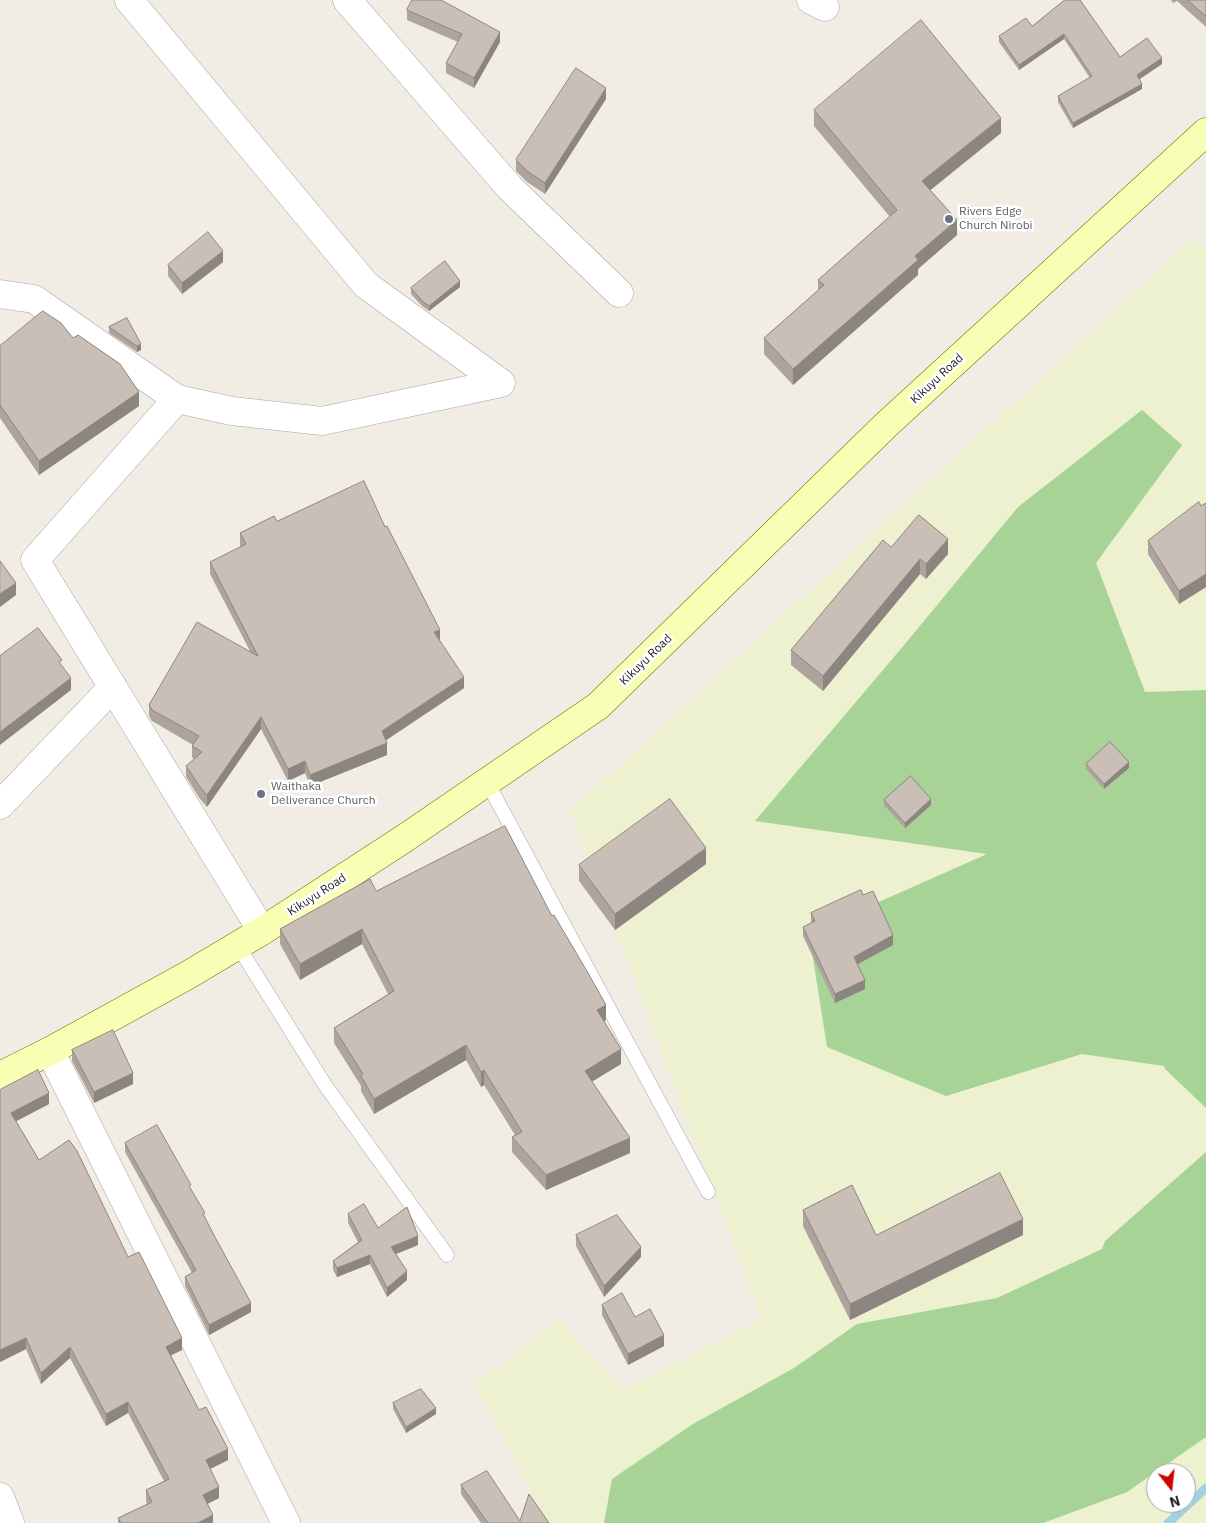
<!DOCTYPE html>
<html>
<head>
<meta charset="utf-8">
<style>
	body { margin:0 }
	#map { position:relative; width:1206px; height:1523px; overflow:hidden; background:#f1ede5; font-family:"IBM Plex Sans",sans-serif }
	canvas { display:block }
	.north { position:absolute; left:1146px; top:1463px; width:50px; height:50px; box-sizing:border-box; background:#fff; border:1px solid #a5a5a5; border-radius:50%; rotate:164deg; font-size:14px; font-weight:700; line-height:20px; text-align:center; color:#1f1f1f }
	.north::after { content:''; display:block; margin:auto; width:18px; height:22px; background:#ce0400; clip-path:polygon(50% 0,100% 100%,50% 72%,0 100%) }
</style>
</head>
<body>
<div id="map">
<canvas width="1206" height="1523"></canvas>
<div class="north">N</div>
</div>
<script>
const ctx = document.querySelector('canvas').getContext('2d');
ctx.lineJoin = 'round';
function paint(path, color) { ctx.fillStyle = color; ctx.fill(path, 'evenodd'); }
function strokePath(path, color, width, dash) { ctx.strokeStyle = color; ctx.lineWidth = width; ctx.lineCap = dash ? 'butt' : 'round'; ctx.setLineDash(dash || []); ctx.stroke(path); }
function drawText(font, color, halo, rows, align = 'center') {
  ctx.font = font + ' "IBM Plex Sans",sans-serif'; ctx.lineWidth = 5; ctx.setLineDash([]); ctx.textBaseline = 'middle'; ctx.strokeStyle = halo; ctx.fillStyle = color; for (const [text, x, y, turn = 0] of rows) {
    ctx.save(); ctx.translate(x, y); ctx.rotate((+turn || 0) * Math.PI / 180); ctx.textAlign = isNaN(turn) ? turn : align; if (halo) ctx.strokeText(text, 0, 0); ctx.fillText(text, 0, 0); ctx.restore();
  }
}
paint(new Path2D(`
	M1196,236L1204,249H1206V1523H548L475,1386L559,1319L624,1390L762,1319L570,811ZM1156,1473H1186V1503H1156Z`), '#edf1cf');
paint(new Path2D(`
	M1142,410L1182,445L1096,563L1145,692L1206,690V1108L1165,1069L1164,1066L1082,1054L946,1096L827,1047L809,933L987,854L755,821L905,644L1018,507Z
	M1206,1152V1437L1127,1492L1043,1523H604L612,1479L693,1424L794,1368L857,1324L997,1298L1102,1249L1105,1241Z`), '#a7d396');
strokePath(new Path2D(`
	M1168,1523L1206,1488`), '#a2d2e1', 9);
const lane = new Path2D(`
	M487,782L708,1192
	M238,946L325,1085L447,1255`);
const street = new Path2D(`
	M129,0L366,285L501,383
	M347,0L510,188L619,293
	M811,0L825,7
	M0,294L34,299L177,399
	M0,805L113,687
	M262,931L35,560L177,399L232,411L322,421L501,383
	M50,1051L286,1523
	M0,1497L10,1523`);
const secondary = new Path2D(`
	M0,1076L50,1051L188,975L262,931L405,838L598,706L887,424L1206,132`);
strokePath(lane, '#a6a6a6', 15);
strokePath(street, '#a6a6a6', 29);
strokePath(secondary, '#6c7c00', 29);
strokePath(lane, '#fff', 14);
strokePath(street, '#fff', 28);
strokePath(secondary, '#f9feb5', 28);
paint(new Path2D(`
	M1065,0L1120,57L1162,64L1139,79L1142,89L1073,128L1058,102V96L1090,78L1064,39L1019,70L999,42V36L1032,26Z
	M1171,0H1206V27L1177,1L1173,3Z
	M407,10L500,42L474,88L446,73V63L458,42L407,20Z
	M606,99L545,194L527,182L516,171V160Z
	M814,110L1001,133L930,190L957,235L918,269V275L793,385L764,354V338L818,291V280L890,217L814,126Z
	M223,262L182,294L168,276V265Z
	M460,287L429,311L422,306L411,294V288Z
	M127,318L141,350L137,352L109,333V327Z
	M73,338L139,406L39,475L0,418V346Z
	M1206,503V587L1179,604L1148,554V541Z
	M277,521L385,527L440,641L464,688L386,740L387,755L310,786L305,773L288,781L261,729L207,807L200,799L186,777V766L194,759L192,757V746L193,745L152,721L149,716V705L250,651L210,574V562L241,547L240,545V533Z
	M891,547L948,554L926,579L920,574L823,691L791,665V650Z
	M1086,764L1129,768L1104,789L1086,769Z
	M884,800L931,805L905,828L884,805Z
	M706,864L615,930L579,881V865Z
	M376,891L606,1020L604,1021L621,1064L592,1081L630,1153L546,1190L512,1152V1137L515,1135L484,1085L481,1087L466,1060L374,1114L361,1091V1086L334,1043V1028L388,994L362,944L300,980L280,944V929Z
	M811,913L893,945L858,964L865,989L835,1003L803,936V927L811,923Z
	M72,1050L133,1084L94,1103L72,1061Z
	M0,1090L49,1104L16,1121L39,1160L128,1257L182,1350L171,1355L199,1410L228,1460L210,1469L219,1498L207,1504L213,1523H118V1518L147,1504L146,1501V1490L164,1481L128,1413L106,1426L70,1358L41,1384L26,1349L0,1362Z
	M125,1143L191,1189L251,1312L209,1335L185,1286V1277L192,1273L125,1152Z
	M803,1210L876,1235H1023L850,1320L803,1226Z
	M348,1214L418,1245L396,1254L407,1280L387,1297L370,1264L337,1277L333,1270V1261L358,1242L348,1223Z
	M576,1235L641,1257L604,1297L576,1246Z
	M602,1305L635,1317L664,1346L628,1365L602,1315Z
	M393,1403L436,1414L406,1433L393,1409Z
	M461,1485L520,1521L549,1523H481L461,1494Z`), '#ada49d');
paint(new Path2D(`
	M500,32V42L474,88V78Z
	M1064,34V39L1019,70V65Z
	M1162,58V64L1137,81V75Z
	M1142,84V89L1073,128V123Z
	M606,88V99L545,194V183Z
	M1001,118V133L922,197V181Z
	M957,220V235L918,269V275L793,385V369L915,256Z
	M223,251V262L182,294V283Z
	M460,281V287L429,311V306Z
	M141,344V350L137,352V346Z
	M139,392V406L39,475V461Z
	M948,539V554L926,579V564Z
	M920,559V574L823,691V676Z
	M1206,574V587L1179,604V591Z
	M16,583V595L0,607V594Z
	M440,630V641L434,632Z
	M464,677V688L382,743V731Z
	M71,678V690L0,745V732Z
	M261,717V729L207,807V795Z
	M387,743V755L310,786V775Z
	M305,761V773L288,781V769Z
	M1129,762V768L1104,789V784Z
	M931,799V805L905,828V823Z
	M706,848V864L615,930V914Z
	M362,929V944L300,980V964Z
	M893,935V945L854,966V957Z
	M865,980V989L835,1003V994Z
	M606,1005V1020L597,1025V1010Z
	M466,1045V1060L374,1114V1099Z
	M621,1049V1064L585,1086V1071Z
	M484,1070V1085L481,1087V1072Z
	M133,1073V1084L94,1103V1092Z
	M49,1093V1104L11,1124V1113Z
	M630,1138V1153L546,1190V1175Z
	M1023,1219V1235L850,1320V1304Z
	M418,1236V1245L391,1256V1247Z
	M641,1247V1257L604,1297V1286Z
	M370,1255V1264L337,1277V1268Z
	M407,1271V1280L387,1297V1288Z
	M251,1303V1312L209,1335V1325Z
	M664,1335V1346L628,1365V1354Z
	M26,1338V1349L0,1362V1350Z
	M182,1338V1350L166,1358V1347Z
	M70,1347V1358L41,1384V1373Z
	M128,1402V1413L106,1426V1414Z
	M436,1408V1414L406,1433V1427Z
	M228,1449V1460L206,1471V1460Z
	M219,1487V1498L203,1506V1495Z
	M213,1515V1523H198Z`), '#8d8680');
const building = new Path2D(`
	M412,0H441L500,32L474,78L446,63L462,34L407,10Z
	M1065,0H1080L1120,57L1147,38L1162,58L1137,75L1142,84L1073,123L1058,96L1092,76L1064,34L1019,65L999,36L1026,18L1032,26Z
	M1188,0H1206V16Z
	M921,20L1001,118L922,181L957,220L915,256L918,260L793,369L764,338L824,285L818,280L897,210L814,110Z
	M576,68L606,88L545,183L527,171L516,160Z
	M208,232L223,251L182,283L168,265Z
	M445,261L460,281L429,306L422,301L411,288Z
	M43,311L61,323L73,338L78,335L120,364L139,392L39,461L0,405V346Z
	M127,318L141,344L137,346L109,327Z
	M364,481L385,527L387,526L440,630L434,632L464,677L382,731L387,743L310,775L305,761L288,769L261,717L207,795L200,787L186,766L202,752L192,746L199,736L152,710L149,705L197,622L258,656L210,562L246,544L240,533L274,516L277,521Z
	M1199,502L1201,506L1206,503V574L1179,591L1148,541Z
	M919,515L948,539L926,564L920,559L823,676L791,650L883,540L891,547Z
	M0,561L16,583L0,594Z
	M38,628L62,660L59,662L71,678L0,732V656Z
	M1110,742L1129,762L1104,784L1086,764Z
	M911,776L931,799L905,823L884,800Z
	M670,799L706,848L615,914L579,865Z
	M505,826L552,916L554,915L588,973L606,1005L597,1010L621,1049L585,1071L630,1138L546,1175L512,1137L522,1132L484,1070L481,1072L466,1045L374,1099L361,1076L363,1074L334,1028L394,991L362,929L300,964L280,929L370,879L376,891Z
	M861,890L863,895L873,891L893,935L854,957L865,980L835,994L803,927L815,921L811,913Z
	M113,1030L133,1073L94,1092L72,1050Z
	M38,1070L49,1093L11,1113L39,1160L69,1140L77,1151L128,1257L139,1252L182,1338L166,1347L199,1410L206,1407L228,1449L206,1460L219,1487L203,1495L213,1515L198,1523H121L118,1518L152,1502L146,1490L169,1479L128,1402L106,1414L70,1347L41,1373L26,1338L0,1350V1090Z
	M157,1125L191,1185L189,1186L205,1213L203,1214L216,1239L251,1303L209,1325L185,1277L196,1270L125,1143Z
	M1000,1173L1023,1219L850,1304L803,1210L852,1185L876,1235Z
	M364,1204L378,1228L407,1207L418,1236L391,1247L407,1271L387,1288L370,1255L337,1268L333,1261L362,1240L348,1214Z
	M617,1215L641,1247L604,1286L576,1235Z
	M622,1293L635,1317L650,1309L664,1335L628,1354L602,1305Z
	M421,1389L436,1408L406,1427L393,1403Z
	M487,1471L520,1521L529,1494L549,1523H488L461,1485Z`);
paint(building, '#c9bfb7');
strokePath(building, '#8d8680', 1);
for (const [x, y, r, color] of [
	[949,219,5,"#6b7280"],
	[261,794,5,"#6b7280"]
]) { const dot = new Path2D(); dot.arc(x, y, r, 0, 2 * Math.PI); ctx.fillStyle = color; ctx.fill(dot); strokePath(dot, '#fff', 2); }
drawText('12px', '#5b616d', '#fff', [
	["Rivers Edge",959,212],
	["Church Nirobi",959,226],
	["Waithaka",271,787],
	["Deliverance Church",271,801]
], 'left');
drawText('12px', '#1f1f1f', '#fff', [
	["Kikuyu Road",937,379,-43],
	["Kikuyu Road",646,660,-44],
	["Kikuyu Road",317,895,-33]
]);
</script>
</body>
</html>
